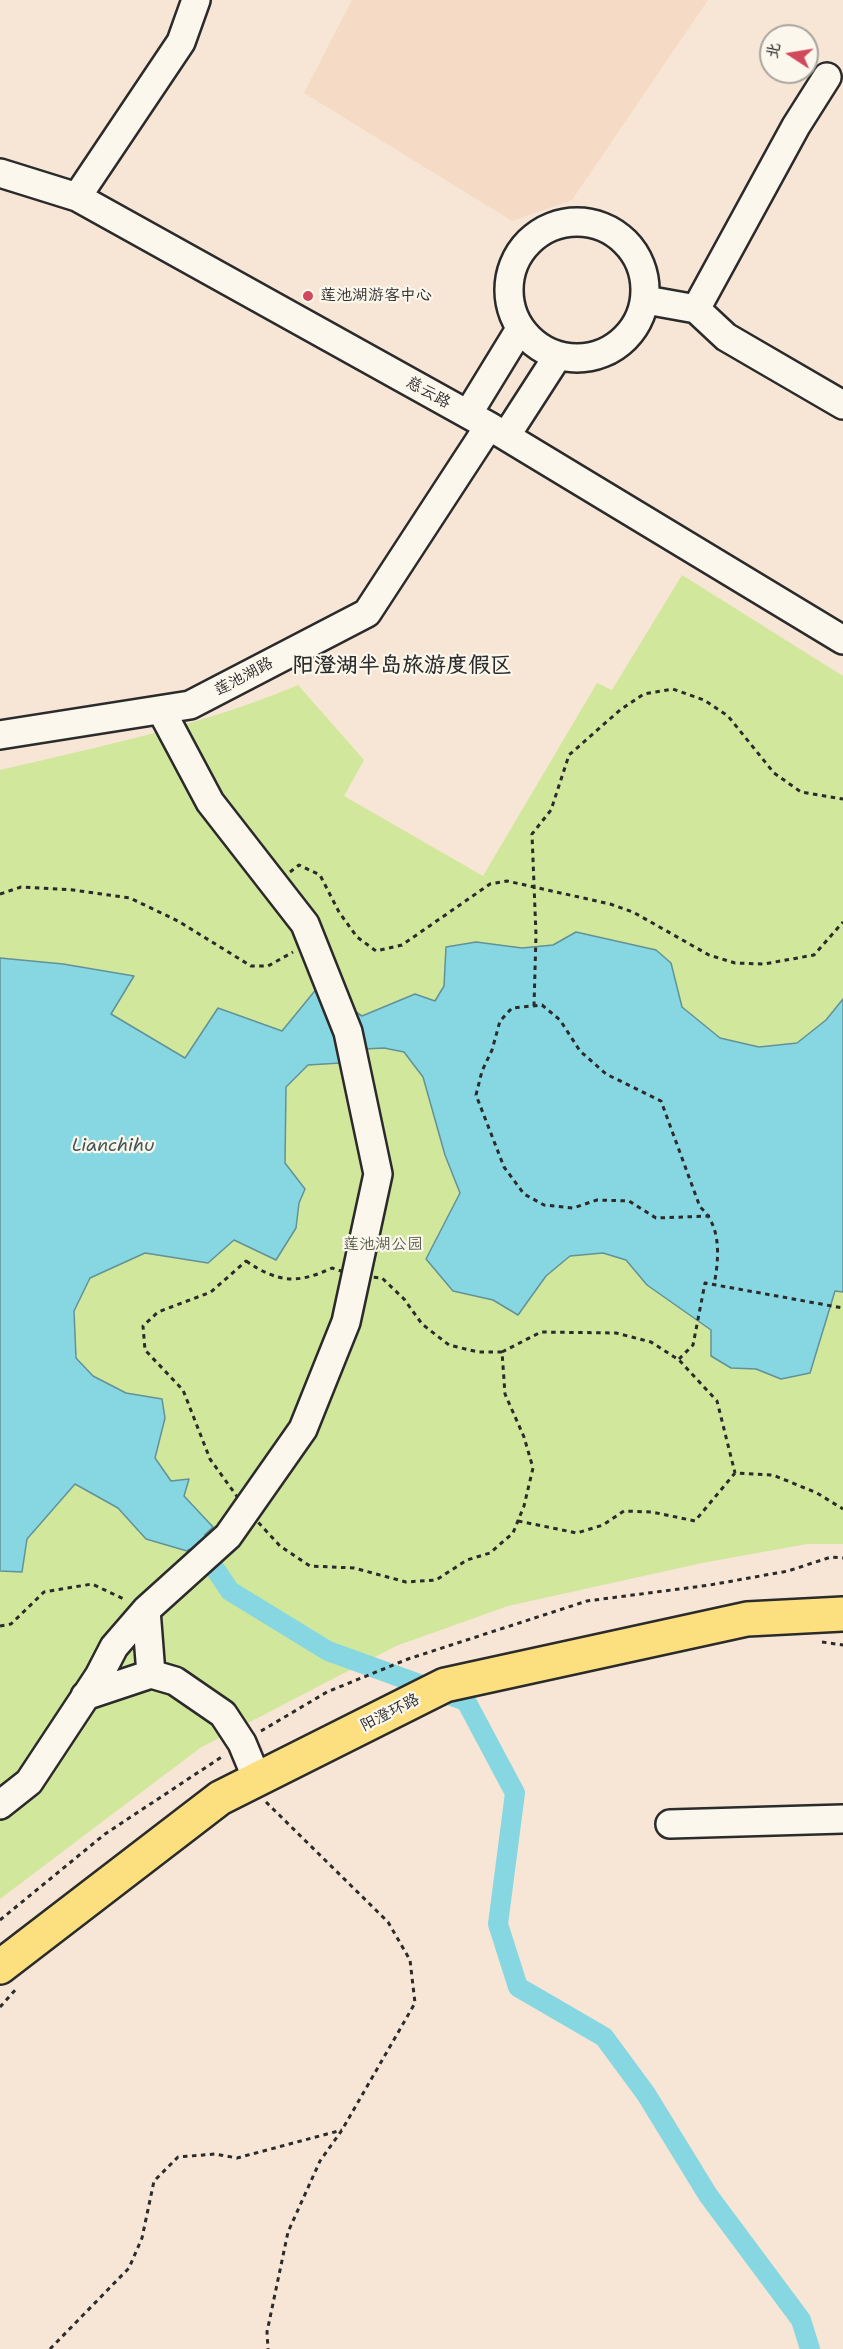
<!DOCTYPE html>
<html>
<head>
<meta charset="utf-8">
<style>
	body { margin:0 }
	#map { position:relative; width:843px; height:2349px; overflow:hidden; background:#f7e6d5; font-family:"Shantell Sans","LXGW WenKai TC",sans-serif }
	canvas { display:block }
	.north { position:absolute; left:759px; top:24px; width:60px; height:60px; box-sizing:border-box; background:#fbf7ec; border:2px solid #a8a59f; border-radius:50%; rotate:282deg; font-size:16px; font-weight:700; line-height:24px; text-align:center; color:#2b2b2b }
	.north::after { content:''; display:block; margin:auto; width:21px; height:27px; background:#d1495b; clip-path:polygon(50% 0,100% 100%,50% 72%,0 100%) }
</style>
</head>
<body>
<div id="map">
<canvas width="843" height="2349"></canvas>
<div class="north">北</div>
</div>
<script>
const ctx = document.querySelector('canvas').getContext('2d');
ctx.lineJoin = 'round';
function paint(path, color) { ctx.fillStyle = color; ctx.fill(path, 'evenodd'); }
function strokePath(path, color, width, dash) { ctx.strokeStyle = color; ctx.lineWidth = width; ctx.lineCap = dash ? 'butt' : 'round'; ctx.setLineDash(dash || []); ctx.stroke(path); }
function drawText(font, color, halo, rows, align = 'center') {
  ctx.font = font + ' "Shantell Sans","LXGW WenKai TC",sans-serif'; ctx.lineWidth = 4.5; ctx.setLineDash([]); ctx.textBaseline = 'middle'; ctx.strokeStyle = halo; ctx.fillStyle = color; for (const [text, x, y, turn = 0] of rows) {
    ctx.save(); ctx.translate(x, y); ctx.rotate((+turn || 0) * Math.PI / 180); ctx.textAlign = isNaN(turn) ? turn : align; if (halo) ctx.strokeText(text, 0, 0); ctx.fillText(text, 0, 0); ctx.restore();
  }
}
paint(new Path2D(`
	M352,0H708L572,200L512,221L304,93Z`), '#f5dac5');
paint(new Path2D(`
	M682,575L843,676V1544H807L702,1563L508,1606L396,1646L200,1748L0,1899V770C102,746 201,726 298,685L364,760L344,796L483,876L597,683L612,690Z`), '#d0e79c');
const water = new Path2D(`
	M576,932L656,950L671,963L682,1007L720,1038L759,1047L797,1043L826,1020L843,999V1292L835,1291L810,1373L781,1379L756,1369L731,1368L711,1356V1330L647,1285L626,1260L603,1253L570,1256L546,1276L518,1315L493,1300L453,1291L426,1259L460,1193L445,1155L423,1077L404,1052L384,1048L364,1049L340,1063L308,1065L286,1087L285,1163L305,1189L299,1203L296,1228L276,1260L234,1240L208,1263L145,1253L90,1278L74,1311L76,1358L93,1376L126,1393L162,1399L165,1418L155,1458L171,1481L189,1479L184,1496L213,1527L187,1551L146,1539L118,1508L75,1484L27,1539L22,1572L0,1571V958L63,964L134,976L111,1014L185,1058L218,1008L282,1031L318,987L362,1016L415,994L435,1001L444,986L446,947L476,942L522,948L553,945Z`);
paint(water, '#86d7e1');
strokePath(water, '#629298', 1.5);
strokePath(new Path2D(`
	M197,1542L230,1591L328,1651L466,1701L515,1793L498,1924L518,1987L604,2037L646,2094L708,2195L801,2320L810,2349`), '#86d7e1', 20);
const minor = new Path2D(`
	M0,173L77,197L489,426L843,640
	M77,197L181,42L196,0
	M509 290a68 68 0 1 1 136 0a68 68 0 1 1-136 0Z
	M646,300L696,309L796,126L827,77
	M696,309L726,337L843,405
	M468,414L520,329
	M506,436L557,357
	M0,735L190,705L367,613L489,426
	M146,1610L151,1674
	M85,1696L151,1674L175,1681L223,1714L242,1743L257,1779
	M0,1805L29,1782L99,1676L114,1647L146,1610L228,1536L303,1429L346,1322L378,1174L348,1032L305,924L210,802L161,710
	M670,1824L843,1819`);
const major = new Path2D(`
	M0,1967L220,1798L445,1685L747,1619L843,1614`);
strokePath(minor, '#2b2b2b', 32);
strokePath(major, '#2b2b2b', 38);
strokePath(new Path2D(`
	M290,872L299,865L320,875L339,912L357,937L376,951L402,945L490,884L507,881L610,904L633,912L709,955L735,963L764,964L814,955L843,922
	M0,894L21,887L73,890L130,898L178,921L251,966H268L293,952
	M534,1006L536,935L532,834L551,810L569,755L620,710L644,694L673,689L704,700L728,716L774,773L801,792L843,799
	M710,1216L656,1218L629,1201L597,1200L573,1208L544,1205L524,1194L504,1167L476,1095L482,1071L492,1050L500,1021L512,1008L542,1005L560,1020L580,1051L606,1074L661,1101L700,1207C722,1226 719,1259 714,1285
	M246,1261C278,1283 298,1284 332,1268L356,1276L382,1278L404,1299L422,1324L449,1345L478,1352H502L505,1394L524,1437L533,1468L524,1506L513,1533L490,1553L467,1560L436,1580L406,1582L354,1568L310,1566L280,1546L246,1509L210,1459L183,1390L145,1350L143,1326L158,1312L211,1292Z
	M502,1352L541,1332L616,1333L651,1342L679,1360L717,1401L735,1473
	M679,1359L693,1345L705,1283L843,1308
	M518,1521L577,1533L603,1525L624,1511L652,1512L695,1521L735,1473L773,1475L817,1493L843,1509
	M0,1626L11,1624L44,1592L92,1584L126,1600
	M822,1642L843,1645
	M261,1731L327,1692L408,1659L587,1601L710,1585L788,1571L831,1557L843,1558
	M266,1802L388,1922L410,1960L415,2003L342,2130L320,2161L288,2232L267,2332L268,2349
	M0,1920L105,1834L223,1756
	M0,2007L17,1988
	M50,2349L129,2268L142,2238L154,2181L178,2157L215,2154L237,2158L342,2130`), '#2b2b2b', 3, [4.5, 4.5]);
strokePath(minor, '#fbf7ec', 27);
strokePath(major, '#fce080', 33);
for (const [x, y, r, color] of [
	[308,296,6,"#d1495b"]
]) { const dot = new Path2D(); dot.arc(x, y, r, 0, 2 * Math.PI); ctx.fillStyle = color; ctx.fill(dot); strokePath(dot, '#fbf7ec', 2); }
drawText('16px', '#2b2b2b', '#fbf7ec', [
	["莲池湖游客中心",320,296]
], 'left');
drawText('16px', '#2b2b2b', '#fbf7ec', [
	["慈云路",428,393,29],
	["莲池湖路",244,677,-28],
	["阳澄环路",390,1713,-27]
]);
drawText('16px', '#545a47', '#fbf7ec', [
	["莲池湖公园",383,1245]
]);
drawText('italic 18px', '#425658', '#fbf7ec', [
	["Lianchihu",113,1146]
]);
drawText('bold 22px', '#2b2b2b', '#fbf7ec', [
	["阳澄湖半岛旅游度假区",402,666]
]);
</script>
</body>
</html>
